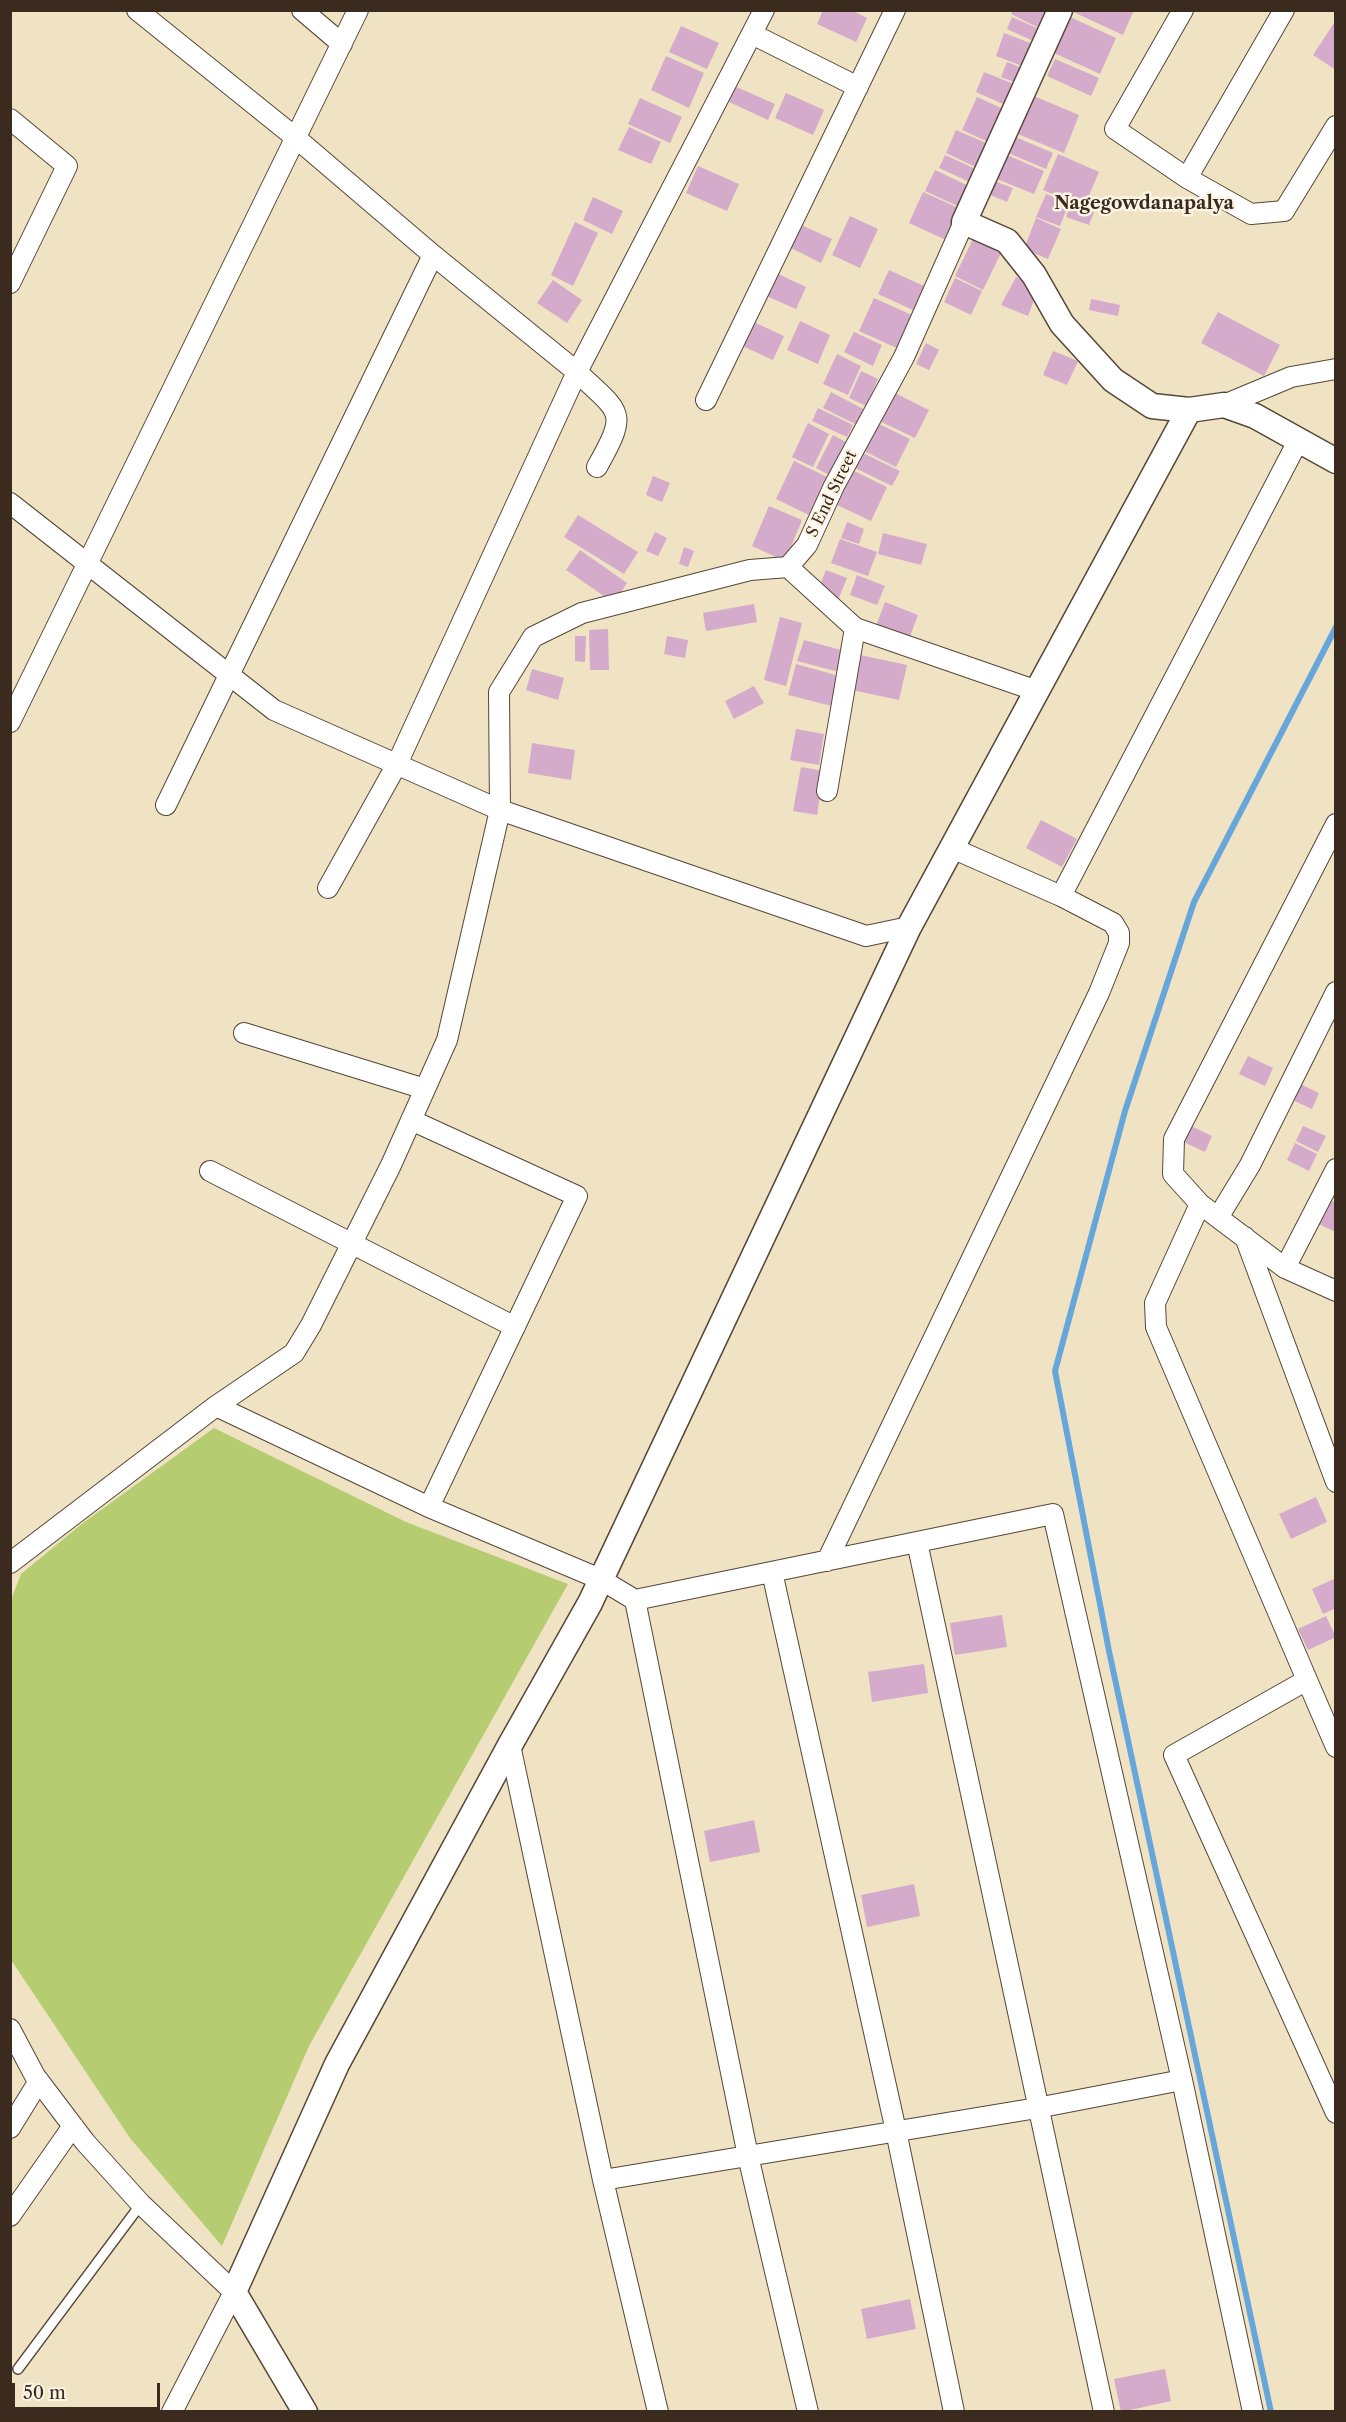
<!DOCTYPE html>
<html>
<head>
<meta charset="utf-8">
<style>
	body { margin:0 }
	#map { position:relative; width:1346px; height:2422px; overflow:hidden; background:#f0e3c3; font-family:"Libre Caslon Text",serif }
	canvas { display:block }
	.frame { position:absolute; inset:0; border:12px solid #3b2a1e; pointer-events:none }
	.scale { position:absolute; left:12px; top:2383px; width:148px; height:27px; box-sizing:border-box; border:3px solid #3b2a1e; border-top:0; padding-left:8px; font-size:18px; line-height:21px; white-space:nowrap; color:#3b2a1e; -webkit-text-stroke:4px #fcf5e5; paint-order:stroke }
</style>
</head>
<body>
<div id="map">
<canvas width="1346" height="2422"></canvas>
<div class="frame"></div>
<div class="scale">50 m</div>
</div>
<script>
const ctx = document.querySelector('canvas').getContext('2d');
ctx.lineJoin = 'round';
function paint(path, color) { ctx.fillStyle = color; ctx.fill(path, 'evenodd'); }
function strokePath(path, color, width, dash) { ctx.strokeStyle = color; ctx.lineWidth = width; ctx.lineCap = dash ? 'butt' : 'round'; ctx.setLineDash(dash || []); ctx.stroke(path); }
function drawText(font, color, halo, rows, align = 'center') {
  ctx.font = font + ' "Libre Caslon Text",serif'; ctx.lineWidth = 5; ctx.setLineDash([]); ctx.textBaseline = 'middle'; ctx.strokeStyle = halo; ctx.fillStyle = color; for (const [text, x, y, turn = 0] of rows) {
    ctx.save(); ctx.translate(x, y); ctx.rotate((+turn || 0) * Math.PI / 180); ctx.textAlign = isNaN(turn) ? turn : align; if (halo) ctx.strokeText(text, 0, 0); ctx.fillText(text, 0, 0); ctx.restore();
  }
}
paint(new Path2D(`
	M214,1428L406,1522L568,1584L309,2046L222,2246L130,2138L11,1960V1600L21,1574L83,1523Z`), '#b5cc70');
strokePath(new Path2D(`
	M1271,2412L1109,1651L1055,1371L1125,1111L1194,902L1336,627`), '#67a6da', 6);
paint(new Path2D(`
	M823,10H851L867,18L856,42L817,24Z
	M1013,10H1055L1045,31L1011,14Z
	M1069,10H1134L1123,35Z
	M1012,17L1046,32L1040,44L1007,29Z
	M1070,17L1116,38L1100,74L1054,53Z
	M1336,20V70L1313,55Z
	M681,26L719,43L707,69L669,52Z
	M1004,33L1038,46L1030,69L996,56Z
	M666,56L704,73L689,108L651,90Z
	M1055,59L1099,78L1091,96L1047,76Z
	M1007,62L1025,69L1019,84L1001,77Z
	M984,72L1021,87L1012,108L976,92Z
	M734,86L775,104L768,120L727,101Z
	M786,93L824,110L813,135L775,118Z
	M1029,94L1079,115L1064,153L1013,132Z
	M977,97L1010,112L995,145L962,130Z
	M640,98L682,117L670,143L628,124Z
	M629,127L661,142L651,164L618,150Z
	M956,130L993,146L982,170L946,153Z
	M1013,136L1053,153L1046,169L1006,152Z
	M1058,154L1099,172L1084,207L1043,190Z
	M945,155L980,171L974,184L939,168Z
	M1007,155L1044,171L1034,194L997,179Z
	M698,166L739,184L727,211L686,193Z
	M935,170L975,189L966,210L925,191Z
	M994,181L1013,188L1007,202L988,194Z
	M923,192L963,210L948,241L909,223Z
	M1046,194L1069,203L1060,226L1036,217Z
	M593,197L623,211L612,234L583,220Z
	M1071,204L1094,212L1089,225L1066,217Z
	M850,216L878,229L860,268L832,255Z
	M1036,218L1061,229L1048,259L1024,249Z
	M575,222L598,233L573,286L551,275Z
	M797,223L832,239L821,263L787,246Z
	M973,239L1001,253L983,290L955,276Z
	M889,270L926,287L915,311L878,294Z
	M774,272L806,287L796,309L764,295Z
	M1016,277L1038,289L1028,316L1001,305Z
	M955,278L982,291L971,315L944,302Z
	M553,280L582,300L567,323L537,303Z
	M874,298L914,316L899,349L859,331Z
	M1091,299L1120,305L1118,316L1089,310Z
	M1218,312L1280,345L1264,376L1201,343Z
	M747,319L784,336L773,360L736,343Z
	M800,321L830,335L818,364L787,350Z
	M854,332L882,345L873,366L844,352Z
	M926,343L939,350L929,370L916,364Z
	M1053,351L1078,361L1067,385L1043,375Z
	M837,354L861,366L848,395L823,384Z
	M861,371L878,379L866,406L849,398Z
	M887,389L929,410L915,438L873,418Z
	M831,392L865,410L857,425L823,408Z
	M818,408L853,425L847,437L812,421Z
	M808,423L829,434L813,467L792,457Z
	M877,423L910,439L896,467L864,451Z
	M833,435L846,442L829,475L816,468Z
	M861,452L900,471L892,486L853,467Z
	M794,461L827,477L809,515L776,499Z
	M852,470L887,487L871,521L835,504Z
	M653,476L670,483L662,502L646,495Z
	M769,506L802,520L785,561L752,546Z
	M578,515L638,552L624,574L564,537Z
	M847,522L864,529L859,544L841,538Z
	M655,532L667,538L658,556L646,551Z
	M883,533L927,544L921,565L878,554Z
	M840,539L877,552L868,576L831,563Z
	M684,547L694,551L688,567L679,564Z
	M580,550L627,583L614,603L566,570Z
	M826,570L847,578L839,598L818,590Z
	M857,575L885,586L877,605L850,595Z
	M885,602L918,615L909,639L876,626Z
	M754,604L757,622L706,631L703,613Z
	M780,617L802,623L786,686L764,680Z
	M608,629L609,670H590L589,630Z
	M575,636H586L585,662L575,661Z
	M667,636L688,640L685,658L664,654Z
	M804,640L845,651L839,672L797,661Z
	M860,655L907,665L899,700L852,690Z
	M796,664L839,676L832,706L788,695Z
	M532,669L564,678L558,700L526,690Z
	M754,686L764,703L734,719L725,701Z
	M796,729L824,734L819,765L790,760Z
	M532,743L575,750L571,780L528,773Z
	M801,767L824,771L817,815L793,811Z
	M1041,820L1077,839L1062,867L1026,848Z
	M1248,1056L1273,1068L1265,1086L1239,1074Z
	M1298,1083L1319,1093L1312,1109L1290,1099Z
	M1187,1124L1212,1136L1205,1152L1179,1140Z
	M1303,1126L1326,1136L1318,1152L1296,1141Z
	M1295,1143L1317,1154L1309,1171L1287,1160Z
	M1325,1198L1336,1203V1232L1314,1222Z
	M1316,1497L1327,1522L1291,1539L1279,1514Z
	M1336,1578V1608L1323,1614L1312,1589Z
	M1002,1615L1007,1647L955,1655L950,1623Z
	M1326,1616L1336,1637L1308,1650L1298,1629Z
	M924,1664L928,1693L872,1702L868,1672Z
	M754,1820L760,1852L710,1862L704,1831Z
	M914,1884L920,1916L867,1927L861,1895Z
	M910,2299L916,2329L867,2339L861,2309Z
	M1165,2369L1171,2401L1121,2412L1114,2379Z`), '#d4abcb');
const service = new Path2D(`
	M18,2369L141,2204`);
const minor = new Path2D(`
	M137,10L296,138L433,255L577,372L397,764L328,888
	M302,10L342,44
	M1183,10L1115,129L1187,178
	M1284,10L1187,178L1251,214L1284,211L1336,126
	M752,34L858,87
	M10,119L67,166L10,283
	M706,400L895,10
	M1224,405L1291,377L1336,369
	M597,467C629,410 621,414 577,372L764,10
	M10,503L274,710L500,810L866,936L909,927
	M788,567L855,628L1037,691
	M10,722L358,10
	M827,791L855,628
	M166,805L433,255
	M1336,824L1174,1139L1173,1174L1200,1204L1285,1268L1336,1291
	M1061,896L1298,441
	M244,1033L425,1089
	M411,1120L577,1196L429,1507
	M210,1171L515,1327
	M1200,1204L1155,1303L1156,1327L1307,1680
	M1219,1216L1250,1165L1336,992
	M1245,1237L1336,1482
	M1285,1268L1336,1169
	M216,1406L429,1507L600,1579L635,1600L1053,1514L1182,2080L1253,2412
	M917,1542L1104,2412
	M827,1561L1099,993L1119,943V933L1113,923L1061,896L952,848
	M10,1563L216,1406L294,1353L311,1325L391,1165L447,1040L500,810L499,692L533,637L582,613L750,570L788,567L807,545L834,486L904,357L964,222
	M772,1572L896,2131L954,2412
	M635,1600L748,2156L808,2412
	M510,1745L603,2180L1037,2108L1182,2080
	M1336,1747L1307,1680L1174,1755L1336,2113
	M10,2029L35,2076L85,2142L141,2204L234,2292L172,2412
	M10,2128L39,2081
	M603,2180L658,2412
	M10,2216L73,2126`);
const tertiary = new Path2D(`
	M1060,10L964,222L1007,241L1034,275L1062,324L1113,380L1152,406L1189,410L1224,405L1255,416L1336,461
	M305,2412L234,2292L337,2064L510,1745L590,1603L909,927L1189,410`);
strokePath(service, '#564637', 12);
strokePath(minor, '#564637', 22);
strokePath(tertiary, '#564637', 27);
strokePath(service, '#fff', 9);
strokePath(minor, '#fff', 20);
strokePath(tertiary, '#fff', 24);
drawText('16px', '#3b2a1e', '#fcf5e5', [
	["S End Street",832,494,-64]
]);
drawText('bold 18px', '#3b2a1e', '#fcf5e5', [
	["Nagegowdanapalya",1144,204]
]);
</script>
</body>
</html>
